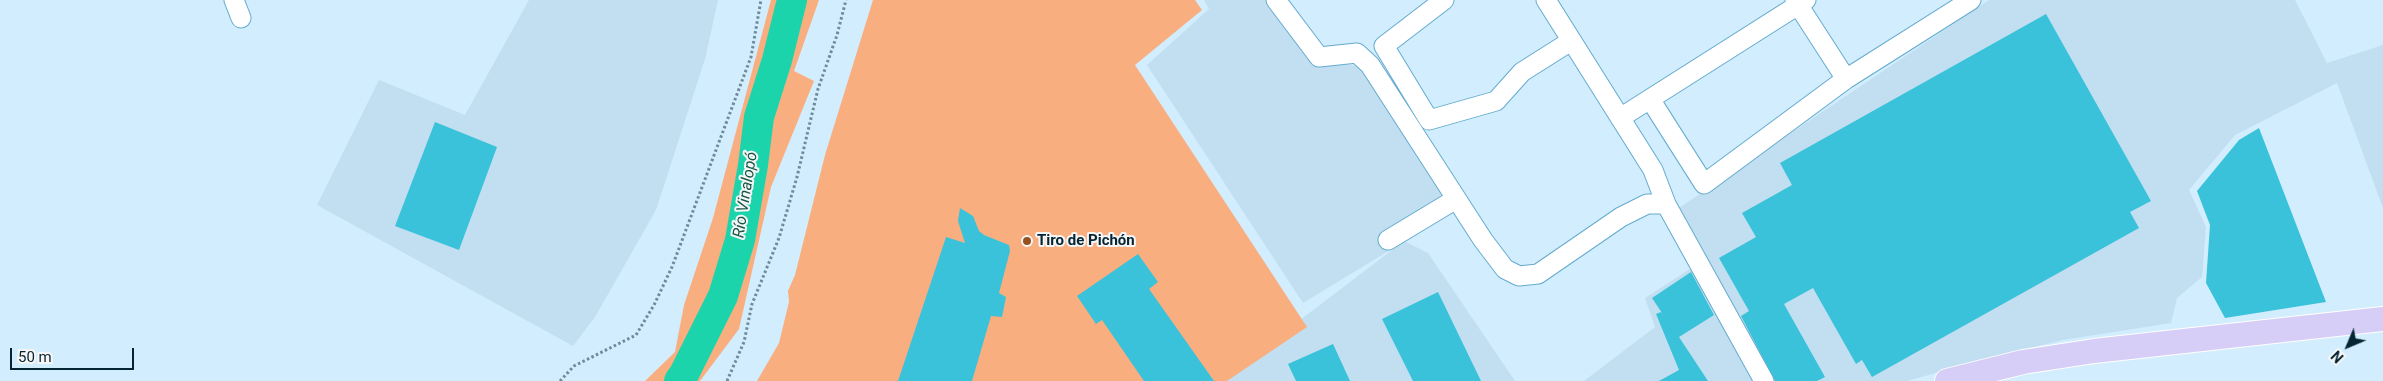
<!DOCTYPE html>
<html>
<head>
<meta charset="utf-8">
<style>
	body { margin:0 }
	#map { position:relative; width:2383px; height:381px; overflow:hidden; background:#d2edfd; font-family:Roboto,sans-serif }
	canvas { display:block }
	.north { position:absolute; left:2323px; top:321px; width:50px; height:50px; -webkit-text-stroke:4px #f6f6f6; paint-order:stroke; rotate:225deg; font-size:14px; font-weight:700; line-height:20px; text-align:center; color:#062533 }
	.north::after { content:''; display:block; margin:auto; width:18px; height:22px; background:#062533; clip-path:polygon(50% 0,100% 100%,50% 72%,0 100%) }
	.scale { position:absolute; left:10px; top:348px; width:124px; height:22px; box-sizing:border-box; border:2px solid #062533; border-top:0; padding-left:6px; font-size:15px; line-height:18px; white-space:nowrap; color:#062533; -webkit-text-stroke:4px #f6f6f6; paint-order:stroke }
</style>
</head>
<body>
<div id="map">
<canvas width="2383" height="381"></canvas>
<div class="north">N</div>
<div class="scale">50 m</div>
</div>
<script>
const ctx = document.querySelector('canvas').getContext('2d');
ctx.lineJoin = 'round';
function paint(path, color) { ctx.fillStyle = color; ctx.fill(path, 'evenodd'); }
function strokePath(path, color, width, dash) { ctx.strokeStyle = color; ctx.lineWidth = width; ctx.lineCap = dash ? 'butt' : 'round'; ctx.setLineDash(dash || []); ctx.stroke(path); }
function drawText(font, color, halo, rows, align = 'center') {
  ctx.font = font + ' Roboto,sans-serif'; ctx.lineWidth = 4; ctx.setLineDash([]); ctx.textBaseline = 'middle'; ctx.strokeStyle = halo; ctx.fillStyle = color; for (const [text, x, y, turn = 0] of rows) {
    ctx.save(); ctx.translate(x, y); ctx.rotate((+turn || 0) * Math.PI / 180); ctx.textAlign = isNaN(turn) ? turn : align; if (halo) ctx.strokeText(text, 0, 0); ctx.fillText(text, 0, 0); ctx.restore();
  }
}
paint(new Path2D(`
	M529,0H718L705,59L656,210L595,317L573,346L317,205L379,80L465,115Z
	M1204,0H1269L1313,62L1360,66L1454,210L1404,241L1428,253L1515,381H1220L1400,244L1303,303L1147,65L1209,9Z
	M1989,0H2295L2327,63L2383,45V208L2337,83L2235,135L2189,190L2206,227L2202,277L2177,298L2171,323L2063,340L1997,356L1907,381H1773L1676,210Z
	M1693,267L1758,381H1584L1655,327L1645,298Z`), '#c1dff0');
paint(new Path2D(`
	M771,0H819L794,71L814,81L771,187L739,329L700,381H645L675,352L684,305L713,218Z
	M873,0H1195L1202,10L1135,65L1307,327L1227,381H757L779,343L789,302L788,291L795,275L825,155Z`), '#f9ae80');
strokePath(new Path2D(`
	M679,381L684,374L723,296L740,240L753,165L759,117L777,60L792,0`), '#1bd4ac', 30);
paint(new Path2D(`
	M2046,14L2151,201L2130,212L2139,228L1872,377L1862,360L1856,364L1813,288L1784,304L1825,377L1817,381H1775L1741,316L1749,311L1719,258L1756,237L1742,213L1792,185L1780,163Z
	M435,122L497,147L459,250L395,226Z
	M2259,128L2326,302L2225,318L2206,283L2210,225L2197,191L2239,140Z
	M960,208L973,216L979,231L984,235L1009,245L1010,251L999,293L1006,297L1002,317L991,316L972,381H898L946,237L965,243L958,221Z
	M1138,254L1158,282L1149,289L1214,381H1144L1102,320L1096,324L1077,296Z
	M1691,272L1714,315L1679,337L1708,381H1659L1679,370L1656,314L1661,312L1664,316L1652,298Z
	M1438,292L1481,381H1413L1382,319Z
	M1333,344L1350,381H1296L1288,364Z`), '#39c2da');
const minor = new Path2D(`
	M234,0L241,18
	M1276,0L1319,57L1357,53L1370,65L1483,240L1505,269L1519,276L1538,274L1621,217L1647,204H1666L1764,381
	M1444,0L1384,46L1429,120L1496,101L1522,72L1571,41
	M1546,0L1653,170L1666,204
	M1795,0L1846,79
	M1650,99L1704,184L1846,79L1971,0
	M1620,118L1806,0
	M1388,240L1456,199`);
const major = new Path2D(`
	M1947,381L2023,362L2094,351L2383,319`);
strokePath(minor, '#64abcf', 21);
strokePath(major, '#fff', 26);
strokePath(new Path2D(`
	M560,381L574,366L636,335L654,305L672,267L751,57L761,0
	M727,381L744,342L752,304L779,238L797,177L818,89L837,35L846,0`), '#6e8b9a', 3, [2.5, 2.5]);
strokePath(minor, '#fff', 19);
strokePath(major, '#d6cef7', 24);
for (const [x, y, r, color] of [
	[1027,241,5,"#955122"]
]) { const dot = new Path2D(); dot.arc(x, y, r, 0, 2 * Math.PI); ctx.fillStyle = color; ctx.fill(dot); strokePath(dot, '#f6f6f6', 2); }
drawText('bold 15px', '#062533', '#f6f6f6', [
	["Tiro de Pichón",1037,241]
], 'left');
drawText('italic 16px', '#155747', '#f6f6f6', [
	["Río Vinalopó",746,195,-81]
]);
</script>
</body>
</html>
